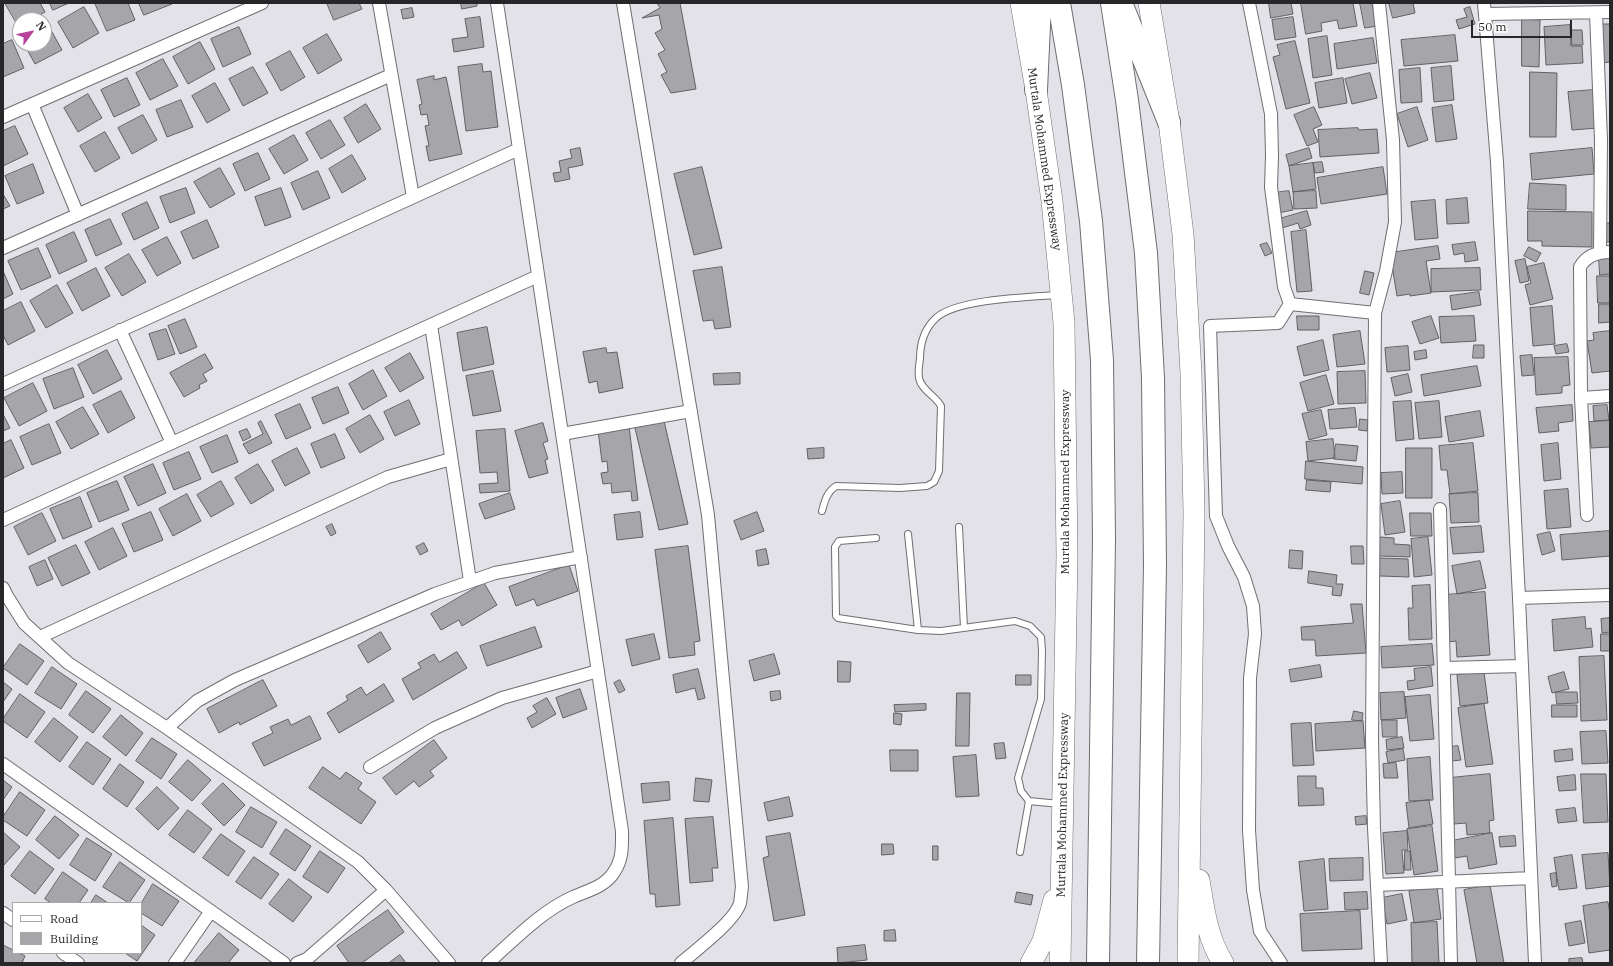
<!DOCTYPE html>
<html>
<head>
<meta charset="utf-8">
<style>
	body { margin:0 }
	#map { position:relative; width:1613px; height:966px; overflow:hidden; background:#e3e2e8; font-family:"IBM Plex Serif",serif }
	canvas { display:block }
	.frame { position:absolute; inset:0; border:4px solid #272629; pointer-events:none }
	.legend { position:absolute; left:12px; top:902px; width:130px; height:52px; box-sizing:border-box; background:#fff; border:1px solid #a9a8a9; margin:0; padding:5px 7px; list-style:none; font-size:12px; color:#272629 }
	.legend li { display:flex; align-items:center; gap:8px; height:20px }
	.legend b { width:20px; border:1px solid #a9a8a9 }
	.north { position:absolute; left:12px; top:12px; width:40px; height:40px; box-sizing:border-box; background:#fff; border:1px solid #a9a8a9; border-radius:50%; rotate:57deg; font-size:11px; font-weight:700; line-height:16px; text-align:center; color:#272629 }
	.north::after { content:''; display:block; margin:auto; width:14px; height:18px; background:#b6429c; clip-path:polygon(50% 0,100% 100%,50% 72%,0 100%) }
	.scale { position:absolute; left:1471px; top:20px; width:101px; height:18px; box-sizing:border-box; border:2px solid #272629; border-top:0; padding-left:5px; font-size:12px; line-height:14px; white-space:nowrap; color:#272629; -webkit-text-stroke:3px #fff; paint-order:stroke }
</style>
</head>
<body>
<div id="map">
<canvas width="1613" height="966"></canvas>
<div class="frame"></div>
<ul class="legend">
<li><b style="height:5px;background:#fff"></b>Road</li>
<li><b style="height:11px;background:#a6a5aa"></b>Building</li>
</ul>
<div class="north">N</div>
<div class="scale">50 m</div>
</div>
<script>
const ctx = document.querySelector('canvas').getContext('2d');
ctx.lineJoin = 'round';
function paint(path, color) { ctx.fillStyle = color; ctx.fill(path, 'evenodd'); }
function strokePath(path, color, width, dash) { ctx.strokeStyle = color; ctx.lineWidth = width; ctx.lineCap = dash ? 'butt' : 'round'; ctx.setLineDash(dash || []); ctx.stroke(path); }
function drawText(font, color, halo, rows, align = 'center') {
  ctx.font = font + ' "IBM Plex Serif",serif'; ctx.lineWidth = 3; ctx.setLineDash([]); ctx.textBaseline = 'middle'; ctx.strokeStyle = halo; ctx.fillStyle = color; for (const [text, x, y, turn = 0] of rows) {
    ctx.save(); ctx.translate(x, y); ctx.rotate((+turn || 0) * Math.PI / 180); ctx.textAlign = isNaN(turn) ? turn : align; if (halo) ctx.strokeText(text, 0, 0); ctx.fillText(text, 0, 0); ctx.restore();
  }
}
const building = new Path2D(`
	M5,3H40L45,12L31,20H20V26L19,27Z
	M50,3H69L53,10Z
	M95,3H128L135,20L107,31Z
	M139,3H172V4L144,15Z
	M327,3H359L362,9L334,20Z
	M461,3H477V6L462,9Z
	M657,3H680L696,89L671,93L661,75L667,72L658,54L665,50L655,33L662,29L659,15L642,18L660,8Z
	M1269,3H1291L1293,14L1271,18Z
	M1301,3H1353L1357,26L1339,29L1337,20L1321,23L1322,31L1306,34Z
	M1360,3H1372L1377,26L1365,28Z
	M1389,3H1413L1415,13L1393,18Z
	M84,7L99,33L73,48L58,22Z
	M1470,7L1475,24L1459,29L1456,20L1467,17L1464,9Z
	M412,8L414,17L403,19L401,10Z
	M480,17L484,47L454,52L452,39L468,37L465,19Z
	M1293,17L1296,37L1275,40L1272,20Z
	M1522,19L1540,20L1539,67L1522,66Z
	M47,23L62,50L35,64L24,44H44V25Z
	M1600,24H1610V62L1601,63Z
	M1570,25L1571,46H1582L1583,63L1546,65L1544,27Z
	M239,27L251,54L223,67L211,39Z
	M1572,30H1582L1583,45H1572Z
	M327,34L342,60L318,74L303,48Z
	M1455,35L1458,61L1404,66L1401,40Z
	M1327,36L1332,75L1313,78L1308,39Z
	M1373,38L1377,63L1337,69L1334,44Z
	M12,40L24,68L3,77V44Z
	M1295,41L1310,103L1286,109L1273,57L1280,55L1277,45Z
	M200,42L215,69L188,84L173,57Z
	M290,51L305,77L281,91L266,64Z
	M163,59L178,86L150,100L136,73Z
	M482,64L483,72L491,71L498,127L466,131L458,67Z
	M1451,66L1454,100L1434,102L1431,68Z
	M253,67L268,93L243,106L229,79Z
	M1420,68L1422,102L1401,103L1399,70Z
	M1530,72L1557,73L1556,137H1530Z
	M1370,73L1377,98L1352,104L1345,79Z
	M434,76V80L446,77L462,154L429,161L426,146H429L425,126L429,125L427,114L421,115L419,105L422,104L417,80Z
	M127,78L140,105L114,117L101,90Z
	M1343,78L1347,103L1319,108L1315,83Z
	M215,83L230,110L207,123L192,96Z
	M1594,90L1598,128L1572,130L1568,92Z
	M88,94L102,118L78,132L64,108Z
	M181,100L193,127L167,137L156,110Z
	M366,104L381,129L358,143L344,118Z
	M1452,105L1457,139L1436,142L1432,108Z
	M1314,107L1322,125L1313,129L1318,142L1307,146L1294,115Z
	M1417,107L1428,140L1408,147L1397,114Z
	M143,115L157,140L132,154L118,128Z
	M330,120L345,145L321,159L306,133Z
	M15,126L28,154L3,166V131Z
	M1358,128L1359,130L1377,129L1379,153L1320,157L1318,130Z
	M105,132L120,158L95,172L80,146Z
	M294,135L308,160L284,174L269,149Z
	M580,148L583,165L568,168L570,179L555,182L553,173L561,172L559,161L572,158L570,150Z
	M1309,148L1312,158L1289,166L1286,155Z
	M1592,148L1594,174L1532,180L1530,154Z
	M258,153L270,179L245,191L233,164Z
	M352,155L366,179L342,193L329,169Z
	M1322,162L1324,172L1315,173L1313,163Z
	M1313,163L1316,189L1293,192L1289,166Z
	M33,164L44,193L17,204L5,176Z
	M702,167L722,248L694,255L674,174Z
	M1383,167L1387,194L1321,204L1317,178Z
	M220,168L235,194L210,208L194,182Z
	M318,171L330,198L303,210L291,183Z
	M1530,183L1566,185V210L1528,209Z
	M186,188L195,213L170,223L160,197Z
	M281,188L291,217L265,226L255,197Z
	M1289,191L1293,210L1278,213L1274,193Z
	M1316,191L1317,208L1294,209L1293,192Z
	M3,194L10,206L3,209Z
	M1467,198L1469,223L1447,224L1446,200Z
	M1435,200L1438,238L1415,240L1411,202Z
	M147,202L159,228L134,240L122,214Z
	M1307,211L1311,225L1300,229L1298,223L1282,228L1279,219Z
	M1528,211L1592,212V247L1542,246V241H1528Z
	M110,219L122,244L96,256L85,230Z
	M207,220L219,247L193,259L181,232Z
	M1606,223H1610V242H1606Z
	M1306,230L1312,291L1297,292L1291,232Z
	M74,232L87,261L59,274L46,245Z
	M167,237L181,263L157,276L142,250Z
	M1475,242L1478,260L1465,262L1464,253L1454,255L1452,245Z
	M1267,243L1272,253L1265,256L1260,245Z
	M1438,246L1440,259L1426,261L1431,293L1410,296V294L1397,296L1390,253Z
	M1529,247L1541,253L1536,262L1524,256Z
	M38,248L51,277L21,290L8,261Z
	M129,254L146,282L122,296L105,268Z
	M1599,258H1610V274L1600,275Z
	M1525,259L1529,281L1520,283L1515,261Z
	M1544,263L1553,299L1530,305L1525,285L1531,283L1527,267Z
	M722,267L731,327L715,329L713,320L703,321L693,271Z
	M96,268L110,296L82,311L67,283Z
	M1480,268L1481,290L1431,292V269Z
	M3,271L13,294L3,299Z
	M1365,271L1374,273L1369,295L1360,293Z
	M1597,276H1610V303H1598Z
	M57,285L73,313L46,328L30,301Z
	M1479,292L1481,305L1452,310L1450,296Z
	M21,302L35,331L8,345L3,335V311Z
	M1599,304H1610V322L1599,323Z
	M1552,306L1555,344L1533,346L1530,308Z
	M1297,316H1319V330H1298Z
	M1431,316L1439,338L1420,344L1412,322Z
	M1474,316L1476,341L1441,343L1439,317Z
	M185,319L197,347L180,354L168,326Z
	M487,327L494,364L463,371L457,333Z
	M166,329L175,354L158,360L149,334Z
	M1360,331L1365,364L1337,367L1333,335Z
	M1610,331V371L1592,373L1587,341L1594,340L1593,333Z
	M1323,340L1329,370L1304,376L1297,347Z
	M1567,344L1569,352L1556,354L1554,346Z
	M1474,345H1484V358H1473Z
	M1408,346L1410,370L1387,372L1385,348Z
	M606,348L607,353L617,352L623,388L599,393L597,381L589,383L583,352Z
	M107,350L122,379L93,394L78,365Z
	M1426,350L1427,358L1415,360L1414,352Z
	M410,353L424,378L400,392L385,368Z
	M205,354L213,368L203,374L207,381L199,385L200,388L184,397L170,373Z
	M1532,355L1534,375L1522,376L1520,356Z
	M1568,357L1570,385L1562,386V393L1536,395L1534,358Z
	M1477,366L1481,386L1424,396L1421,375Z
	M73,368L84,397L54,409L43,379Z
	M373,370L387,396L363,410L349,384Z
	M493,371L501,411L473,416L466,376Z
	M1365,371L1366,403L1338,404L1337,372Z
	M740,373V384L714,385L713,374Z
	M1408,374L1412,392L1395,396L1391,378Z
	M1326,375L1334,404L1308,411L1300,383Z
	M33,383L47,411L19,426L4,398Z
	M338,387L349,413L323,424L312,398Z
	M121,391L135,418L108,433L93,405Z
	M409,400L420,424L395,436L384,412Z
	M1411,401L1414,439L1396,441L1393,402Z
	M1439,401L1442,437L1419,439L1415,403Z
	M300,404L311,428L286,439L275,415Z
	M1572,405L1573,421L1558,423L1559,431L1539,433L1536,408Z
	M1607,405L1609,420L1594,421L1593,406Z
	M83,407L99,434L71,449L56,422Z
	M1355,408L1357,427L1330,429L1328,410Z
	M1321,410L1327,435L1309,440L1302,414Z
	M1480,411L1484,436L1449,442L1445,417Z
	M3,414L10,428L3,431Z
	M370,415L384,439L360,453L346,429Z
	M1360,419L1368,420L1367,431L1359,430Z
	M261,421L272,443L249,454L243,444L263,434L258,423Z
	M664,421L688,524L659,530L635,428Z
	M1610,421V447L1591,448L1589,422Z
	M543,423L548,441L543,443L548,459L545,460L548,473L529,478L515,431Z
	M49,424L61,453L32,465L20,437Z
	M629,426L638,500L632,501L631,491L612,493L611,483L603,484L601,473L608,472L607,461L602,462L598,430Z
	M247,429L251,437L243,441L239,432Z
	M505,429L510,491L480,493L479,484L498,483L497,472L480,473L476,431Z
	M335,434L345,458L321,468L311,444Z
	M227,435L238,462L212,473L200,447Z
	M1333,439L1335,458L1308,461L1306,442Z
	M11,440L24,468L3,478V444Z
	M1473,443L1478,491L1450,494L1447,470H1441L1439,446Z
	M1558,443L1561,479L1544,481L1541,445Z
	M1336,444L1358,446L1356,461L1334,459Z
	M297,448L310,473L285,486L272,461Z
	M824,448V458L808,459L807,449Z
	M1406,448H1432V498H1406Z
	M189,452L201,479L174,490L163,463Z
	M1306,461L1363,467L1362,484L1305,479Z
	M153,464L166,493L138,506L124,477Z
	M258,464L274,490L251,504L235,478Z
	M1402,472L1403,493L1382,494L1381,473Z
	M1307,480L1331,482L1330,492L1306,490Z
	M117,481L129,510L99,522L87,493Z
	M221,481L234,504L211,517L197,495Z
	M1568,489L1571,527L1547,529L1544,491Z
	M510,493L515,509L485,519L479,504Z
	M1478,493L1479,522L1451,523L1449,494Z
	M187,494L201,521L173,536L159,509Z
	M80,497L92,527L63,539L50,509Z
	M1400,501L1405,532L1385,535L1381,504Z
	M151,512L163,540L134,552L122,524Z
	M640,512L643,537L617,540L614,515Z
	M757,512L764,531L741,540L734,521Z
	M42,513L56,541L28,555L14,527Z
	M1410,513H1431L1432,536H1411Z
	M332,524L336,533L331,536L326,527Z
	M1481,526L1484,552L1453,554L1450,528Z
	M113,528L127,556L99,570L85,542Z
	M1610,531V556L1562,560L1560,535Z
	M1550,532L1555,551L1542,555L1537,535Z
	M1380,537L1394,538V544L1410,545V557L1380,556Z
	M1428,537L1432,575L1414,577L1411,539Z
	M424,543L428,551L420,555L416,547Z
	M76,545L90,573L62,586L48,558Z
	M688,546L700,641L694,642L695,655L669,658L655,550Z
	M1351,546H1363L1364,564H1352Z
	M766,549L769,564L758,566L756,551Z
	M1290,550L1303,551L1302,569L1289,568Z
	M1380,558L1408,559L1409,577L1380,576Z
	M45,560L53,579L37,586L29,567Z
	M1480,561L1486,588L1457,594L1452,566Z
	M569,565L578,591L537,606L534,599L516,606L509,587Z
	M1309,571L1337,575L1336,584H1343L1341,596L1332,595L1333,587L1308,583Z
	M484,583L497,605L462,626L459,620L441,630L431,614Z
	M1430,585L1432,639L1409,640L1408,608H1413L1412,586Z
	M1485,592L1490,655L1457,657L1456,641L1448,642L1444,595Z
	M1351,604H1362L1366,653L1316,656L1315,640H1302L1301,627L1353,623Z
	M1585,617L1586,629L1591,628L1593,647L1554,651L1552,620Z
	M1610,618V632L1602,633L1601,619Z
	M535,627L542,647L487,666L480,646Z
	M381,632L391,649L368,663L358,646Z
	M654,634L660,659L632,666L626,640Z
	M1601,634H1610V651H1601Z
	M20,644L44,661L27,685L3,668Z
	M1432,644L1434,665L1382,668L1381,647Z
	M457,652L467,668L413,700L402,679L421,668L418,663L434,654L439,662Z
	M774,654L780,674L754,681L749,661Z
	M1604,656L1607,720L1581,721L1579,657Z
	M838,661L851,662L850,682H838Z
	M1320,665L1322,677L1291,682L1289,670Z
	M52,667L77,684L61,709L35,693Z
	M1431,667L1433,686L1408,690L1407,681L1415,680L1414,669Z
	M698,669L705,698L698,700L695,688L676,693L673,675Z
	M1484,672L1488,703L1460,706L1457,675Z
	M1564,672L1569,689L1552,693L1548,677Z
	M1016,675H1031V685H1016Z
	M263,680L277,706L240,725L239,722L219,733L207,709Z
	M620,680L625,690L619,693L614,683Z
	M3,682L12,689L3,702Z
	M384,684L394,701L339,733L327,713L348,700L346,696L361,687L366,695Z
	M580,689L587,709L563,718L556,698Z
	M86,691L111,709L93,733L69,715Z
	M780,691L781,699L771,701L770,692Z
	M1404,692L1406,718L1381,720L1380,693Z
	M1556,692H1577L1578,703L1557,704Z
	M957,693H970L969,746H956Z
	M20,694L45,712L27,738L3,721V719Z
	M1430,695L1434,739L1410,741L1405,697Z
	M547,698L556,714L532,728L527,718L537,712L533,706Z
	M926,704V710L895,712L894,705Z
	M1484,704L1493,764L1466,767L1458,708Z
	M1552,705H1577V717H1552Z
	M1354,711L1363,713L1362,721L1352,720Z
	M894,713L902,714L901,725L894,724Z
	M121,715L143,733L126,756L103,737Z
	M310,716L321,739L264,766L252,743L273,733L270,727L288,719L291,725Z
	M54,718L78,737L60,762L35,742Z
	M1382,720H1397V737H1383Z
	M1363,721L1365,748L1316,751L1315,724Z
	M1311,723L1314,765L1293,766L1291,724Z
	M1606,731L1608,763L1582,764L1580,732Z
	M1402,737L1404,748L1387,750L1386,740Z
	M152,738L177,754L161,779L136,761Z
	M434,740L447,758L430,771L434,776L419,787L414,781L396,795L383,778Z
	M87,742L111,759L93,785L69,767Z
	M1004,743L1006,758L996,759L994,744Z
	M1458,746L1461,760L1452,761L1450,747Z
	M1403,749L1405,760L1388,763L1386,752Z
	M1572,749L1573,760L1555,762L1554,751Z
	M890,750H918V771H891Z
	M976,755L979,796L956,797L953,757Z
	M1430,757L1433,800L1409,801L1407,759Z
	M188,760L211,780L192,801L169,782Z
	M1396,763L1398,778H1384L1383,764Z
	M120,764L144,782L127,807L103,789Z
	M323,767L340,779L346,772L362,783L358,789L376,802L361,824L309,788Z
	M1490,774L1494,820L1489,821L1490,833L1467,835L1466,823L1454,824L1450,778Z
	M1581,774H1606L1608,822L1584,823Z
	M1575,775L1576,790L1559,791L1557,777Z
	M1298,776H1316V788H1323L1324,805L1299,806Z
	M696,778L712,780L709,802L694,801Z
	M3,780L12,787L3,800Z
	M669,782L670,800L643,803L641,784Z
	M223,783L245,805L224,826L202,804Z
	M157,787L179,808L158,830L136,809Z
	M20,792L45,810L27,836L3,820V817Z
	M789,797L793,816L768,821L764,803Z
	M1429,800L1433,824L1409,828L1406,803Z
	M251,807L277,822L262,848L236,832Z
	M1575,808L1577,821L1558,823L1556,810Z
	M188,810L212,829L194,853L169,835Z
	M55,816L79,835L59,859L36,840Z
	M1366,816L1367,824L1356,825L1355,817Z
	M713,817L718,868H712L713,881L690,883L685,819Z
	M673,818L680,905L656,907L655,894H650L644,821Z
	M1432,826L1438,871L1414,875L1407,829Z
	M286,829L311,846L295,871L270,854Z
	M1407,831L1408,850H1402L1404,873L1386,874L1383,833Z
	M3,832L20,847L3,866Z
	M790,833L805,915L774,921L763,858L769,856L766,837Z
	M1492,833L1497,864L1469,869L1467,856L1455,858L1452,841Z
	M221,834L245,851L228,876L203,858Z
	M1515,836L1516,846L1500,847L1499,837Z
	M87,838L112,854L95,881L70,865Z
	M882,844H893L894,854L882,855Z
	M933,846H938V860H933Z
	M30,851L54,869L35,894L11,876Z
	M320,851L345,868L328,893L303,877Z
	M1405,851H1410L1411,870H1405Z
	M1608,853L1610,886L1586,889L1582,855Z
	M1572,855L1577,888L1559,890L1554,858Z
	M254,857L279,874L261,899L236,882Z
	M1363,858V880L1330,881L1329,859Z
	M1324,859L1328,909L1304,911L1299,862Z
	M120,862L145,880L129,903L103,887Z
	M63,872L88,890L79,903H51L45,899Z
	M1556,873L1557,886L1552,887L1550,874Z
	M289,879L312,897L293,922L269,904Z
	M153,884L179,901L162,926L141,913V904Z
	M1490,885L1504,963H1477L1464,890Z
	M1437,887L1441,919L1414,923L1409,891Z
	M1017,892L1033,895L1031,905L1015,902Z
	M1367,892L1368,909L1345,910L1344,893Z
	M1402,894L1407,920L1387,924L1382,898Z
	M96,895L108,903H91Z
	M1608,902L1610,914V950L1589,953L1583,906Z
	M388,910L404,932L362,963H349L337,946Z
	M1360,911L1362,949L1302,951L1300,914Z
	M1581,921L1585,943L1569,946L1565,924Z
	M1437,922L1439,963H1412L1411,923Z
	M141,925L155,935L137,961L125,953H141Z
	M895,930L896,941H884V931Z
	M219,933L239,950L228,963H194Z
	M3,945L13,950V953H19L25,956L22,963H3Z
	M865,945L867,960L838,963L837,948Z
	M400,955L406,963H389Z
	M1582,958L1583,963H1569V959Z`);
paint(building, '#a6a5aa');
strokePath(building, '#616065', 1);
const service = new Path2D(`
	M822,511C825,500 827,492 836,486L900,488L927,486L934,482L939,471L941,406C936,396 921,390 919,378C918,372 919,365 920,359C920,344 924,329 936,318C956,299 1030,297 1058,295
	M959,527L964,628
	M908,534L918,630
	M876,538L839,541L835,547L836,616L838,618L918,630L941,631L1015,621L1030,626L1041,637L1042,650L1041,699L1018,778L1021,791L1029,801L1060,804
	M1020,852L1029,801`);
const minor = new Path2D(`
	M379,3L413,197
	M623,3L708,515L742,887C741,892 741,898 740,903C735,921 696,950 681,963
	M1249,3L1271,114L1272,156L1271,187L1284,287L1290,304
	M1379,3L1393,140L1395,222L1386,271L1375,313L1372,740L1374,828L1381,963
	M1484,3L1497,162L1519,598L1535,963
	M1596,13L1601,140L1600,252
	M1486,14L1610,12
	M32,104L78,215
	M3,117L262,3
	M3,248L391,75
	M1290,304L1375,313
	M431,325L470,581
	M120,330L172,443
	M3,384L519,149
	M1581,398L1610,396
	M562,434L691,411
	M1440,509L1451,963
	M1587,515L1581,398L1580,267C1586,256 1598,252 1610,252
	M3,520L538,276
	M3,588L7,596L24,623L68,663L167,728L358,862L386,890L449,963
	M1519,598L1610,595
	M40,637L388,477L451,459
	M1444,668L1522,666
	M167,728L197,701L235,680L435,594L495,573L581,557
	M3,764L284,963
	M370,767L435,728L502,698L598,671
	M1377,885L1531,878
	M3,913L13,920
	M63,953L78,963
	M175,963L211,911
	M297,963L307,959L386,890
	M488,963C514,940 540,912 573,897C587,891 606,886 614,872C623,859 622,846 622,831L497,3
	M1281,963L1260,931L1253,890L1249,830L1250,678L1255,634L1253,606L1244,577L1228,546L1216,516L1210,326L1278,323L1290,304`);
const trunk = new Path2D(`
	M1021,3L1036,90L1052,201L1064,323L1067,555L1060,963
	M1149,3L1169,122L1183,234L1191,373L1194,513L1188,963
	M1199,880C1204,910 1207,937 1223,963
	M1031,963L1043,941L1054,900`);
const motorway = new Path2D(`
	M1059,3L1073,85L1091,221L1102,360L1104,539L1098,963
	M1112,3L1127,100L1146,253L1153,378L1155,565L1148,963
	M1121,3L1169,122
	M1036,90L1040,3`);
strokePath(service, '#6e6e73', 8);
strokePath(minor, '#6e6e73', 14);
strokePath(trunk, '#6e6e73', 22);
strokePath(motorway, '#6e6e73', 24);
strokePath(service, '#fff', 6);
strokePath(minor, '#fff', 12);
strokePath(trunk, '#fff', 21);
strokePath(motorway, '#fff', 22);
drawText('12px', '#272629', '#fff', [
	["Murtala Mohammed Expressway",1044,159,82],
	["Murtala Mohammed Expressway",1066,482,-90],
	["Murtala Mohammed Expressway",1063,805,-89]
]);
</script>
</body>
</html>
